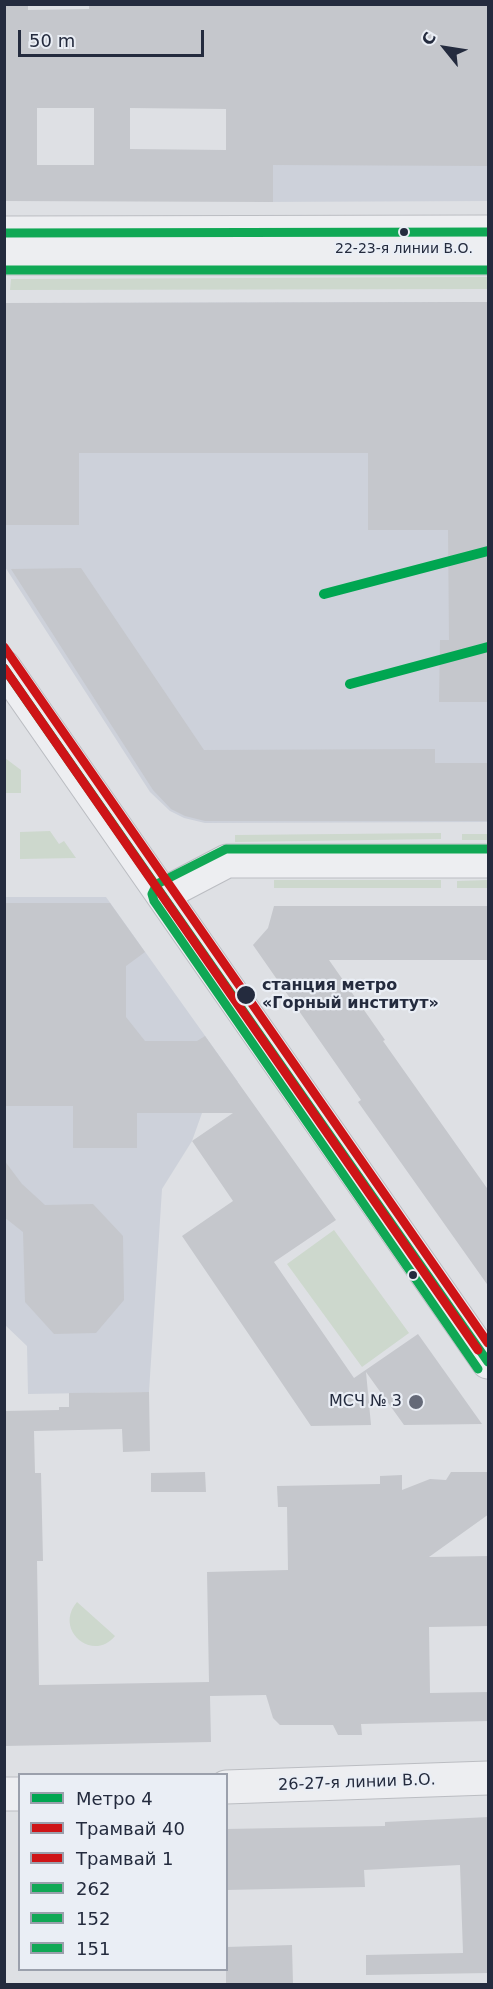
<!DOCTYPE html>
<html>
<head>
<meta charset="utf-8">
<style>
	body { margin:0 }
	#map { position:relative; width:493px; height:1989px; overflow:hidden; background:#dee0e4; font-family:"DejaVu Sans",sans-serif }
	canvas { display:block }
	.frame { position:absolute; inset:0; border:6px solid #242b3e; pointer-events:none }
	.legend { position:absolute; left:18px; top:1773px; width:210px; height:198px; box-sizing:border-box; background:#eaeef5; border:2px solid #9ba0ac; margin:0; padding:8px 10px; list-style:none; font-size:18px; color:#242b3e }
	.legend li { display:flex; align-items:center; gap:12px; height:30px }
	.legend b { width:30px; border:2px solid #9ba0ac }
	.north { position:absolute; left:415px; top:18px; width:60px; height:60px; -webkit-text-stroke:4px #eaeef5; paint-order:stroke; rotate:300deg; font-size:16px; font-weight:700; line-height:24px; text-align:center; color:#242b3e }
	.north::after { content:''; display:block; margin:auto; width:21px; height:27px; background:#242b3e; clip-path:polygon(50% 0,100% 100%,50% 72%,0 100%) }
	.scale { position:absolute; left:18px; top:30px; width:186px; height:27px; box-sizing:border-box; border:3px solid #242b3e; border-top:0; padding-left:8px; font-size:18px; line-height:21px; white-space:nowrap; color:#242b3e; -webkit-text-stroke:4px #eaeef5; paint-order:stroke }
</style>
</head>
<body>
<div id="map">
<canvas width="493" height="1989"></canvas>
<div class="frame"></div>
<ul class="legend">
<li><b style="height:8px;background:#00a651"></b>Метро 4</li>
<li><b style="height:8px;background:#ce1417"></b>Трамвай 40</li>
<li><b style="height:8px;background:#ce1417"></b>Трамвай 1</li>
<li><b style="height:8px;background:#10a855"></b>262</li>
<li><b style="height:8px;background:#10a855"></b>152</li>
<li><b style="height:8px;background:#10a855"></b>151</li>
</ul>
<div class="north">С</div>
<div class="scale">50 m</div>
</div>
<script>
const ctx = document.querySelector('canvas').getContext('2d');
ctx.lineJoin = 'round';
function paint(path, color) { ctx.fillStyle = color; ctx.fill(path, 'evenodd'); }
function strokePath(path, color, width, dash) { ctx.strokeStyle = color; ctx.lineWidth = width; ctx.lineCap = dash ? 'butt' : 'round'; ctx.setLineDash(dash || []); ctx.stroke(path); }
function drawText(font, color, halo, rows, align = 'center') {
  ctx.font = font + ' "DejaVu Sans",sans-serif'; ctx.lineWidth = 4.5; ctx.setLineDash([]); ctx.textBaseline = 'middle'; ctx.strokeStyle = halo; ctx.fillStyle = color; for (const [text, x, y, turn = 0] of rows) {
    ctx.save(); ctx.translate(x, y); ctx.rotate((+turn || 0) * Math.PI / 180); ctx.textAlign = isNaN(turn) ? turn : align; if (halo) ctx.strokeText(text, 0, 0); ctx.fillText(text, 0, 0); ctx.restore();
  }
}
paint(new Path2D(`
	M488,5V201L255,202L256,165Z
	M488,302V822L205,823L184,818L170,811L150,792L5,567V303Z
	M4,897H106L238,1082L202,1113L192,1141L162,1189L149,1392L28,1394L27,1346L5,1325Z`), '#cdd1da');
paint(new Path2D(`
	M488,277V289L10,290L11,279Z
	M5,758L21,770V793H5Z
	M50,831L59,844L64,841L76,858L20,859V832Z
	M441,833V839L235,842V835Z
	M462,834H488V840H462Z
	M274,880H441V888H274Z
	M488,880V888H457V881Z
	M334,1230L409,1333L362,1367L287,1264Z
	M77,1602L115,1636C93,1663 53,1630 77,1602Z`), '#cdd8cd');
paint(new Path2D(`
	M4,4H28V10L89,9V4H489V166L273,165V202L4,201ZM37,108H94V165H37ZM130,108L226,109V150L130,149Z
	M489,302V702H439L440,640H449L448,530H368V453H79V525H4V303Z
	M81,568L204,750L435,749V763H489V821H205L185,816L171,809L153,790L11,569Z
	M4,903H110L145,952L126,966V1017L145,1041H197L205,1036L336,1220L274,1262L354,1378L418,1334L482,1424L404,1425L366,1372L371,1425L311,1426L182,1236L233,1201L192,1141L233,1113H137V1148H73V1106H4Z
	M274,906H489V960H329L385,1040L383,1041L489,1191V1287L358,1102L361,1100L253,945L268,928Z
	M4,1160L22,1184L45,1205L93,1204L123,1236L124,1300L96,1333L54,1334L25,1302L23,1232L4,1217Z
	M149,1392L150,1451L123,1452L122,1429L34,1431L35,1473H41L43,1561H37L39,1685L209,1682L207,1572L288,1570L287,1507H278L277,1486L380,1484V1476L402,1475V1490L430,1479L446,1480L451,1472H489V1514L429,1557L489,1556V1626L429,1627L430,1693L489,1692V1721L361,1724L362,1735H338L333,1725H280L273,1718L266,1695L210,1696L211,1742L4,1746V1411L59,1410V1407H69V1393Z
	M205,1472L206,1492H151V1473Z
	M489,1817V1973L366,1975V1955L463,1953L460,1865L364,1870L365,1887L226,1890V1829L385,1826V1822Z
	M292,1945L293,1984H226V1947Z`), '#c5c7cc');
const minor = new Path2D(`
	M4,233L488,232
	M4,258H488
	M4,667L488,1362
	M164,894L227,861H488
	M226,1787L488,1778
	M4,1794H20`);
strokePath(minor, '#bbbdc2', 35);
strokePath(minor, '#edeef1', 33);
strokePath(new Path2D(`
	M4,668L488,1362`), '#10a855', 9);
strokePath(new Path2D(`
	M4,270H488
	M478,1369L154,901L152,894L157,884L226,849H488`), '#10a855', 9);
strokePath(new Path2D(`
	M4,233L488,232`), '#10a855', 9);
strokePath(new Path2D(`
	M4,647L488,1343`), '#ce1417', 9);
strokePath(new Path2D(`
	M4,668L478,1350`), '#ce1417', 9);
strokePath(new Path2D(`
	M324,594L488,551
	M350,684L488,647`), '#00a651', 10);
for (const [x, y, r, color] of [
	[404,232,5,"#242b3e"],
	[246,995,10,"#242b3e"],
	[413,1275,5,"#242b3e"],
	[416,1402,8,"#656a78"]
]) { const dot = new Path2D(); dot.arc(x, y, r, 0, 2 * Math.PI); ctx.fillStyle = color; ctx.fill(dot); strokePath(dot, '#eaeef5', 2); }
drawText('14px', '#242b3e', '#eaeef5', [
	["22-23-я линии В.О.",404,249]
]);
drawText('bold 16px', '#242b3e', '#eaeef5', [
	["станция метро",262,986],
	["«Горный институт»",262,1004]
], 'left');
drawText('16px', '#242b3e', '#eaeef5', [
	["МСЧ № 3",402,1402]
], 'right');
drawText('16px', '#242b3e', '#eaeef5', [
	["26-27-я линии В.О.",357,1783,-2]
]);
</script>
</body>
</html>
